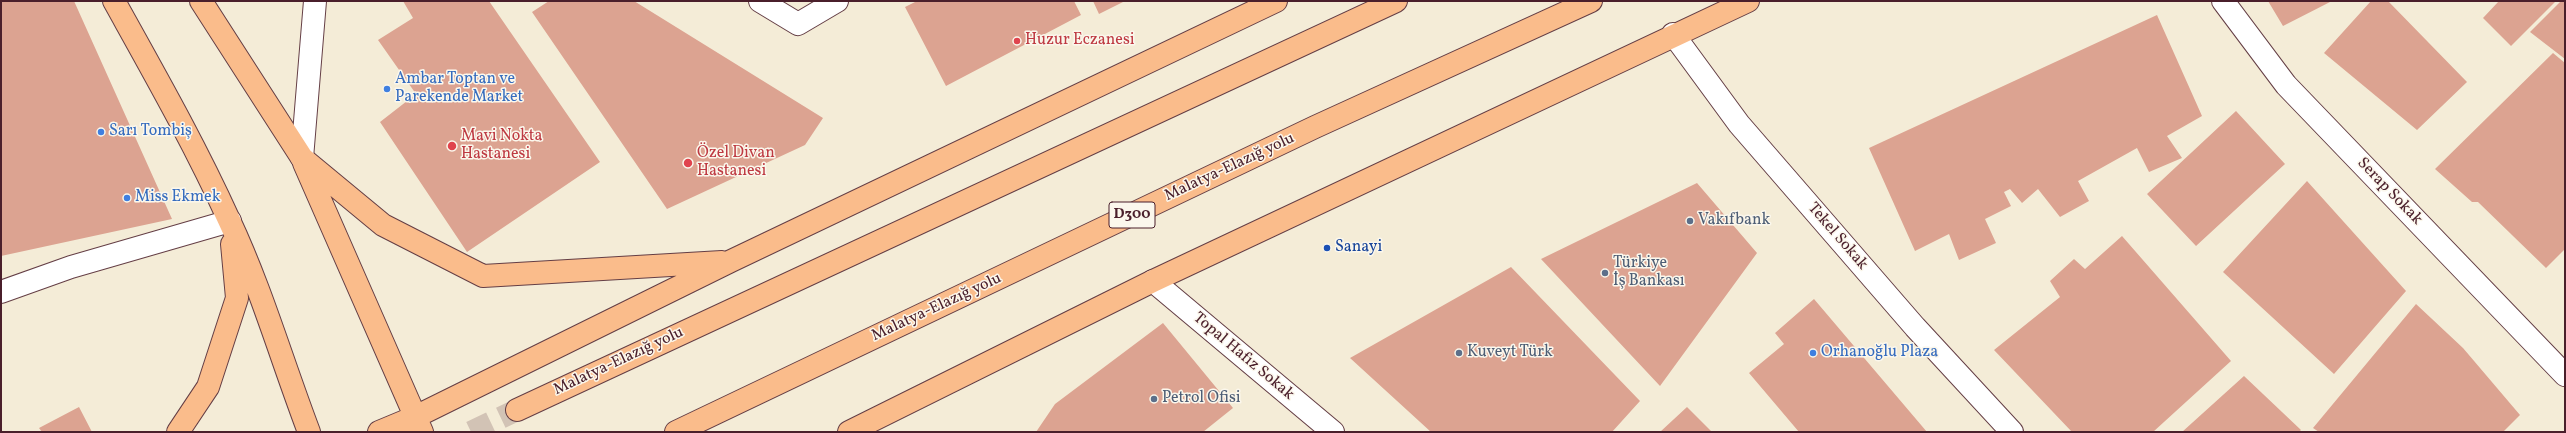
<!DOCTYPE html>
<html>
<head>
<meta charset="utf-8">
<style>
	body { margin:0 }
	#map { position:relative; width:2566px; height:433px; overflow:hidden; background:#f4ecd7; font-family:Vollkorn,serif }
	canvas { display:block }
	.frame { position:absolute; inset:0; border:2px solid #4a1f2b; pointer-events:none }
</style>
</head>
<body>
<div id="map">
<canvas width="2566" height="433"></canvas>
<div class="frame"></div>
</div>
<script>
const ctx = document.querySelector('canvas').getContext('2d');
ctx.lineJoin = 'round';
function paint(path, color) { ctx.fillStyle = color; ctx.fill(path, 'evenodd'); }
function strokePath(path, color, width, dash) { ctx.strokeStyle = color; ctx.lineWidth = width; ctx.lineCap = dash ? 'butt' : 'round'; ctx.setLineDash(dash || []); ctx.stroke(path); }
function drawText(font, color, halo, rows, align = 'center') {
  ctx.font = font + ' Vollkorn,serif'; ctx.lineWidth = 3; ctx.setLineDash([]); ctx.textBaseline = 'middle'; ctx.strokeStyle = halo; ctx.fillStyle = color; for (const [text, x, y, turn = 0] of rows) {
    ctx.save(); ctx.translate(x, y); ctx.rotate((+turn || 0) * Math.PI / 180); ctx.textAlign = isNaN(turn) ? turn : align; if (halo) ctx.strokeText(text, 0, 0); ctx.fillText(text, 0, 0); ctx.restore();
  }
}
paint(new Path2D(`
	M1,1H74L172,219L1,256Z
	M403,1H489L600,162L467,252L380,122L416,94L378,40L413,18Z
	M549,1H634L823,118L805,145L667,209L532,12Z
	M917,1H1074L1081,15L946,86L905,7Z
	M1093,1H1125L1099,14Z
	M2268,1H2332L2283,26Z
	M2371,1H2388L2467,82L2417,130L2324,53Z
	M2499,1H2556L2511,46L2483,18Z
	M2561,1H2565V59L2530,32Z
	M2157,15L2202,116L2167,136L2182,158L2149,172L2137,148L2078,181L2089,201L2060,217L2038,189L2022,203L2010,189L2004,192L2011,206L1985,219L1996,243L1959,260L1949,234L1915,251L1869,148Z
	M2553,53L2565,63V249L2546,268L2478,202H2472L2435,169Z
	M2236,111L2285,164L2196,246L2147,194Z
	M2307,181L2406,291L2334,374L2223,272Z
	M1697,183L1757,253L1660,386L1541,259Z
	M2122,236L2231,361L2153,432H2072L1994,350L2060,297L2050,281L2074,259L2085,269Z
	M1511,267L1640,401L1612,432H1431L1350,358Z
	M1814,299L1927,432H1799L1749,373L1784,344L1775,333Z
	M2416,304L2463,348L2520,415L2503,432H2319L2313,428Z
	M1163,323L1233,408L1203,432H1036L1055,404Z
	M2244,376L2301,430L2299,432H2182Z
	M79,407L92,432H42L39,428Z
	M1687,407L1712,432H1660Z`), '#dca391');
strokePath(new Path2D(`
	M471,432L517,410`), '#d2c3b5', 22, [22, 11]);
const minor = new Path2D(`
	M760,1L798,24L837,1
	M2223,1L2286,85L2565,375
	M1673,34L1739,124L1915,327L2012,432
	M302,158L315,1
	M1153,281L1333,432
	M1,292L71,267L230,221`);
const major = new Path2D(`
	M114,1C154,73 195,145 229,220C261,288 282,361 309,432
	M201,1L302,158L383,225L483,276L722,262
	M304,163L422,432
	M178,432L208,387L237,298L232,244
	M379,432L415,417L731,261L1276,1
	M849,432L1153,281L1748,1`);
const highway = new Path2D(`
	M517,410L1396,1
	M676,432L1315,127L1591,1`);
strokePath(minor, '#643e45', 24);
strokePath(major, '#643e45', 24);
strokePath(highway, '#643e45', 24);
strokePath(minor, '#fff', 22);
strokePath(major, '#fabc8b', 22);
strokePath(highway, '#fabc8b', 22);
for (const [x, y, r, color] of [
	[1017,41,4,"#e0444e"],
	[387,89,4,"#3f7fe0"],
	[101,132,4,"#3f7fe0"],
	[452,146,5,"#e0444e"],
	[688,163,5,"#e0444e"],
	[127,198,4,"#3f7fe0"],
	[1690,221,4,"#5c6f8a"],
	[1327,248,4,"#1a4fb4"],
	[1605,273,4,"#5c6f8a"],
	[1459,353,4,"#5c6f8a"],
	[1813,353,4,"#3f7fe0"],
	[1154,399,4,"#5c6f8a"]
]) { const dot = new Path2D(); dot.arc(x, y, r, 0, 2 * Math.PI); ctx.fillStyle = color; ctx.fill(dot); strokePath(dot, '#fbf7ec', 1.5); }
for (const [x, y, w] of [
	[1132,215,46]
]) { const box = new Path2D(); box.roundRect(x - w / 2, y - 13, w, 26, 3); ctx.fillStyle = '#fbf7ec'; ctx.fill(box); strokePath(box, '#4a1f2b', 1); }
drawText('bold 15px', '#4a1f2b', null, [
	["D300",1132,215]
]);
drawText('16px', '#be3a42', '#fbf7ec', [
	["Huzur Eczanesi",1025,41],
	["Mavi Nokta",461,137],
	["Hastanesi",461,155],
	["Özel Divan",697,154],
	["Hastanesi",697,172]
], 'left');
drawText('16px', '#366cbe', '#fbf7ec', [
	["Ambar Toptan ve",395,80],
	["Parekende Market",395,98],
	["Sarı Tombiş",109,132],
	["Miss Ekmek",135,198],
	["Orhanoğlu Plaza",1821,353]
], 'left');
drawText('16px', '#4a1f2b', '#fbf7ec', [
	["Malatya-Elazığ yolu",1230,168,-25],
	["Serap Sokak",2389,192,46],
	["Tekel Sokak",1837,237,49],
	["Malatya-Elazığ yolu",937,308,-25],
	["Topal Hafız Sokak",1243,357,40],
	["Malatya-Elazığ yolu",619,362,-25]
]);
drawText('16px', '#4e5e75', '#fbf7ec', [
	["Vakıfbank",1698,221],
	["Türkiye",1613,264],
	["İş Bankası",1613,282],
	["Kuveyt Türk",1467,353],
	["Petrol Ofisi",1162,399]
], 'left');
drawText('16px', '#164399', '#fbf7ec', [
	["Sanayi",1335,248]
], 'left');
</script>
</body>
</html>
